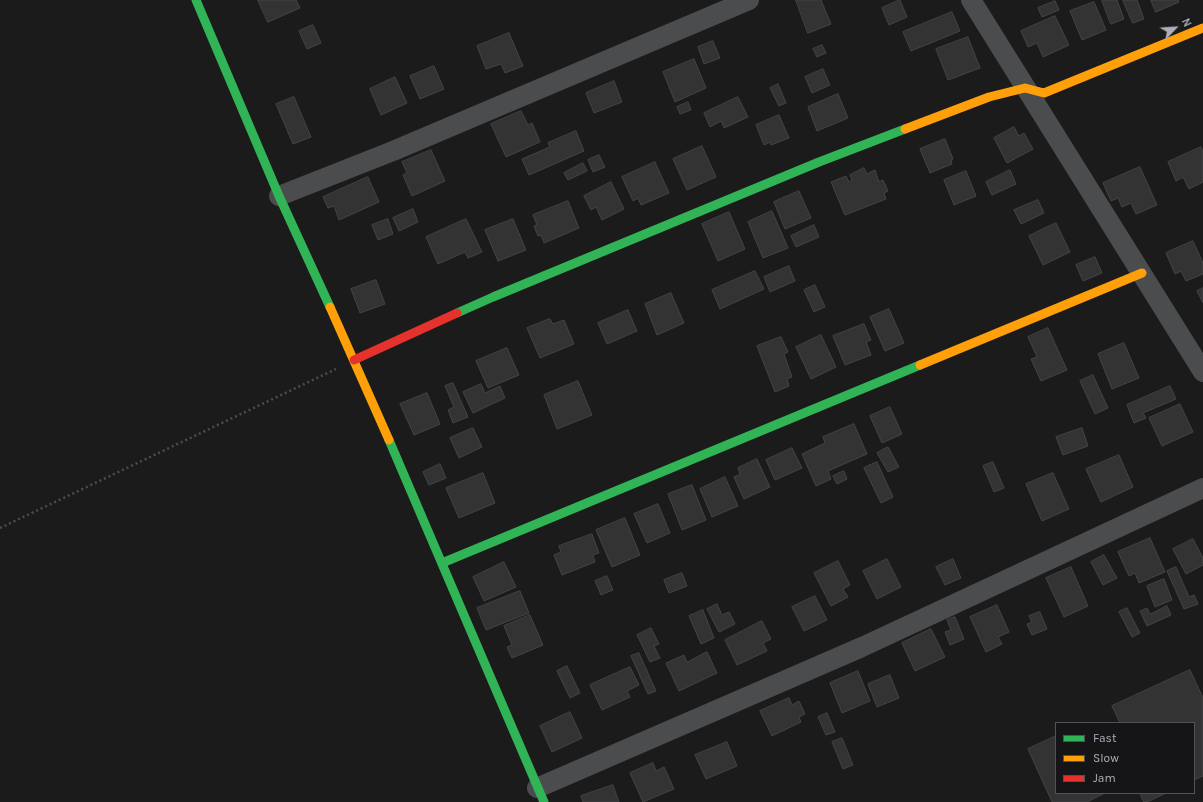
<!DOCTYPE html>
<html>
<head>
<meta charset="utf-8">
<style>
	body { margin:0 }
	#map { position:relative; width:1203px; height:802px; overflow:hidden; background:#1b1b1b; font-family:Karla,sans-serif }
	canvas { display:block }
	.legend { position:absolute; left:1055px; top:722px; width:140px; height:72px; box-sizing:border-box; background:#151517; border:1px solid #525359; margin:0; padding:5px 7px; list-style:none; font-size:12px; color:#adb0bb }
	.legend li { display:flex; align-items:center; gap:8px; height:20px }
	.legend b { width:20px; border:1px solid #525359 }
	.north { position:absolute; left:1155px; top:8px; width:40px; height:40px; -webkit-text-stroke:3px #151517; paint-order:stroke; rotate:65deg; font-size:11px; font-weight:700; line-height:16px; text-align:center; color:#adb0bb }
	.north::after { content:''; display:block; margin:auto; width:14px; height:18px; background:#adb0bb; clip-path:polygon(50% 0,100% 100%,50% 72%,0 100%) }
</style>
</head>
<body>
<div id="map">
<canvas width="1203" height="802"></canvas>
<ul class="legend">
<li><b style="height:5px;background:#30b455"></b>Fast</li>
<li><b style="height:5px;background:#ff9f0a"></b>Slow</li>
<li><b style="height:5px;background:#e5322d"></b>Jam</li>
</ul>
<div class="north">N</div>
</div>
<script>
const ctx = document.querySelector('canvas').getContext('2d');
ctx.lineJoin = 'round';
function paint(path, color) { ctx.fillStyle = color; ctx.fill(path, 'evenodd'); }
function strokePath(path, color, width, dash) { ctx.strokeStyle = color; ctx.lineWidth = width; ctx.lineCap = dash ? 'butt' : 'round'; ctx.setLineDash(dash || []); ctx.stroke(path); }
const building = new Path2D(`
	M258,0H296L300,8L268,22Z
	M796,0H821L831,24L808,33Z
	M900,0L907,17L889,25L882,8Z
	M1102,0H1117L1124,19L1111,24Z
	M1123,0H1137L1144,19L1133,23Z
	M1151,0H1178L1179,2L1156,12Z
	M1055,1L1059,10L1042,17L1038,8Z
	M1094,2L1106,30L1082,40L1070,11Z
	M952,12L960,31L911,51L903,32Z
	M1055,16L1069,45L1043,57L1037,43L1028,47L1021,31Z
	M313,25L321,43L307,49L299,31Z
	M509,33L523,66L505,73L501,64L486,69L477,46Z
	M968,37L980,68L948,80L936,49Z
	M713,41L720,58L704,64L698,47Z
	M822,45L826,53L817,57L813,49Z
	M694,59L706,88L675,102L663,72Z
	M434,66L444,89L420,99L410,76Z
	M823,69L830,85L812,93L805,77Z
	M395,77L407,103L381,115L370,89Z
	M614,81L622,102L594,113L586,93Z
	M778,84L786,103L779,106L770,88Z
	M838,94L848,118L817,131L808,107Z
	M294,97L311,137L293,144L276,104Z
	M738,97L748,117L724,128L721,121L710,127L704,113Z
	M688,102L691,110L680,114L677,107Z
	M521,111L528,125L532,123L540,142L506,157L491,124Z
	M779,115L789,138L771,145L770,142L764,145L756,125Z
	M1014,127L1019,136L1024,133L1033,149L1007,163L994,138Z
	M576,131L584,151L529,175L522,159L550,147L548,143Z
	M945,139L953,159L951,160L952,164L930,173L920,149Z
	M702,146L716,177L687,190L673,159Z
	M1201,147L1203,151V182L1189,189L1183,177L1176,181L1168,162Z
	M431,150L445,181L412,196L403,175L407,173L402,162Z
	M599,155L605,167L593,172L588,160Z
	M655,162L669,193L641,205L638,198L633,201L622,177Z
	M583,163L587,171L568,180L564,173Z
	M1140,167L1157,205L1136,214L1131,203L1122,207L1118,198L1111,201L1103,183Z
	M864,168L867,174L875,170L879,182L883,180L888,191L884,193L886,199L845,215L831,182L846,176L849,182L852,180L850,175Z
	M1010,170L1016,184L992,195L986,182Z
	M966,171L976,196L954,205L944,180Z
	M368,177L379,202L339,220L334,206L328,208L323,197Z
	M611,182L624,209L602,220L596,207L591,210L584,196Z
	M799,191L811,218L785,229L774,202Z
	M1038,200L1044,213L1021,224L1014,210Z
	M568,201L579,228L544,243L541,235L538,236L534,226L537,225L533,215Z
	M413,209L418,222L399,231L393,218Z
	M772,211L788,248L763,258L748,222Z
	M729,212L745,249L718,261L702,224Z
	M388,219L393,234L378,240L372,225Z
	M466,219L482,252L468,258L465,252L438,264L426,237Z
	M513,219L526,250L498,261L485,230Z
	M1056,223L1070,252L1043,265L1029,236Z
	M814,225L819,237L796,247L791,236Z
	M1193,241L1203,263V274L1186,281L1181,271L1175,274L1166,253Z
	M1095,257L1102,273L1083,281L1076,265Z
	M789,266L795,281L770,292L764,277Z
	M755,271L764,289L720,309L712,290Z
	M376,280L385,304L360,313L351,289Z
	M815,285L825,307L814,312L804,290Z
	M1203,288V303L1197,291Z
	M671,293L684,323L657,335L645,304Z
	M889,309L904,343L885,351L870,317Z
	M628,310L637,331L607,344L598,323Z
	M550,319L553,324L564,320L574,344L540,358L527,328Z
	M864,324L871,340L866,342L871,355L845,365L833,336Z
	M1048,328L1067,370L1041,381L1031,359L1037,357L1028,337Z
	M821,335L836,367L811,379L796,347Z
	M781,337L788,352L784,354L792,377L787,379L789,386L775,392L757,346Z
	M1124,343L1139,378L1112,389L1098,354Z
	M507,348L519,375L488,388L476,361Z
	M1093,375L1108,408L1095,414L1080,381Z
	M578,381L592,415L557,429L544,395Z
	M453,383L468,417L453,423L448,410L454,407L445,386Z
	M481,384L485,393L500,386L505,398L473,413L463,392Z
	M1170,386L1176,399L1143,413L1146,418L1134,423L1127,405Z
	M427,393L440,424L414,435L400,404Z
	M1180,404L1193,432L1162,446L1149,418Z
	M890,407L902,434L882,443L870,416Z
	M854,424L867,454L828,471L831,479L816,486L802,454L825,443L823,437Z
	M473,428L482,447L459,458L450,438Z
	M1082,428L1088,446L1063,455L1056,437Z
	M888,447L899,467L888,472L877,453Z
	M792,448L802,468L775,480L766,460Z
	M1119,455L1133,487L1101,502L1086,469Z
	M757,459L770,487L744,499L734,477L740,474L738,468Z
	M877,462L893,497L881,503L864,468Z
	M993,462L1004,488L994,492L983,466Z
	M440,464L446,478L429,485L423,472Z
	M844,471L847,479L837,484L833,476Z
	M483,473L495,503L459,518L446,488Z
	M1053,473L1069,509L1042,521L1026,484Z
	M725,477L738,506L712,517L700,489Z
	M692,485L706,520L682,530L668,494Z
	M658,504L670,533L647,543L634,514Z
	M625,518L640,555L612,567L596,530Z
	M592,534L599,553L593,555L595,562L562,575L554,555L561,552L559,546Z
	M1150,538L1165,572L1139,583L1135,573L1129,576L1118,552Z
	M1193,539L1203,558V565L1186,574L1173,549Z
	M1104,555L1117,578L1103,585L1091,562Z
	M887,559L901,587L877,599L863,571Z
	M953,559L961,578L945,585L936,567Z
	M838,561L850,585L843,589L848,597L831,606L814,573Z
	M504,562L516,587L484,601L473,577Z
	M1071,567L1088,606L1064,617L1046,578Z
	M1176,567L1189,597L1194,595L1198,604L1184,609L1167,571Z
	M682,573L687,586L669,593L664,580Z
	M607,576L613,590L601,595L595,581Z
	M1164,579L1172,600L1155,607L1147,586Z
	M520,591L529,613L486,630L477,608Z
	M815,596L827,620L804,631L792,607Z
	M717,604L722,615L729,612L735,624L719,632L707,609Z
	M997,605L1009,632L998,637L1002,644L986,652L970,617Z
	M1167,606L1171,615L1147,626L1140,611L1147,608L1150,614Z
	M1127,608L1140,633L1132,637L1119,612Z
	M703,610L714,638L701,644L689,616Z
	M1040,612L1047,629L1032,635L1027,624L1032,622L1029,616Z
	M530,615L543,645L512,658L507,647L512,645L504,626Z
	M955,617L964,639L950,645L945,632L951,630L947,620Z
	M762,621L771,639L763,643L767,651L737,665L725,640Z
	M651,628L659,644L654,646L660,658L650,662L637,635Z
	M931,629L945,657L915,671L902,643Z
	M707,652L717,673L679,691L666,663L684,655L687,662Z
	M639,653L656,691L648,694L631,656Z
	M567,666L580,693L570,698L557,671Z
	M630,667L639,685L627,691L630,697L602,710L590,685Z
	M1190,670L1203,698V776L1194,780V723H1120L1112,706Z
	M858,671L870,701L842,713L830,683Z
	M890,675L899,698L877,707L868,684Z
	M789,698L792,705L799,701L805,714L799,717L801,722L772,736L760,711Z
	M570,712L582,738L552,752L540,726Z
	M827,713L835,732L826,735L818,717Z
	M1056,736V793H1105L1087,802H1052L1028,749Z
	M842,738L853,765L843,769L832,742Z
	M727,742L737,766L706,779L695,755Z
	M653,763L656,771L664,767L674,789L643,802L630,773Z
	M613,785L619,802H583L581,796Z
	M1140,793H1166L1147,802H1144Z`);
paint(building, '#333');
strokePath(building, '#434447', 1);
strokePath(new Path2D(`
	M0,528L336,369`), '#4c4d50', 2.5, [2, 3]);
strokePath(new Path2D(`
	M971,0L1203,372
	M279,196L393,151L749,0
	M537,788L862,647L1203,488`), '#4b4c4e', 20);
strokePath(new Path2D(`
	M196,0L279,196L330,307
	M457,313L493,297L819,162L905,129
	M389,440L544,802
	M442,563L920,365`), '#30b455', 9);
strokePath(new Path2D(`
	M905,129L989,97L1025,88L1044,93L1203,28
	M330,307L389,440
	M920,365L1142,273`), '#ff9f0a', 9);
strokePath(new Path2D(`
	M354,360L457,313`), '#e5322d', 9);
</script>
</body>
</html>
